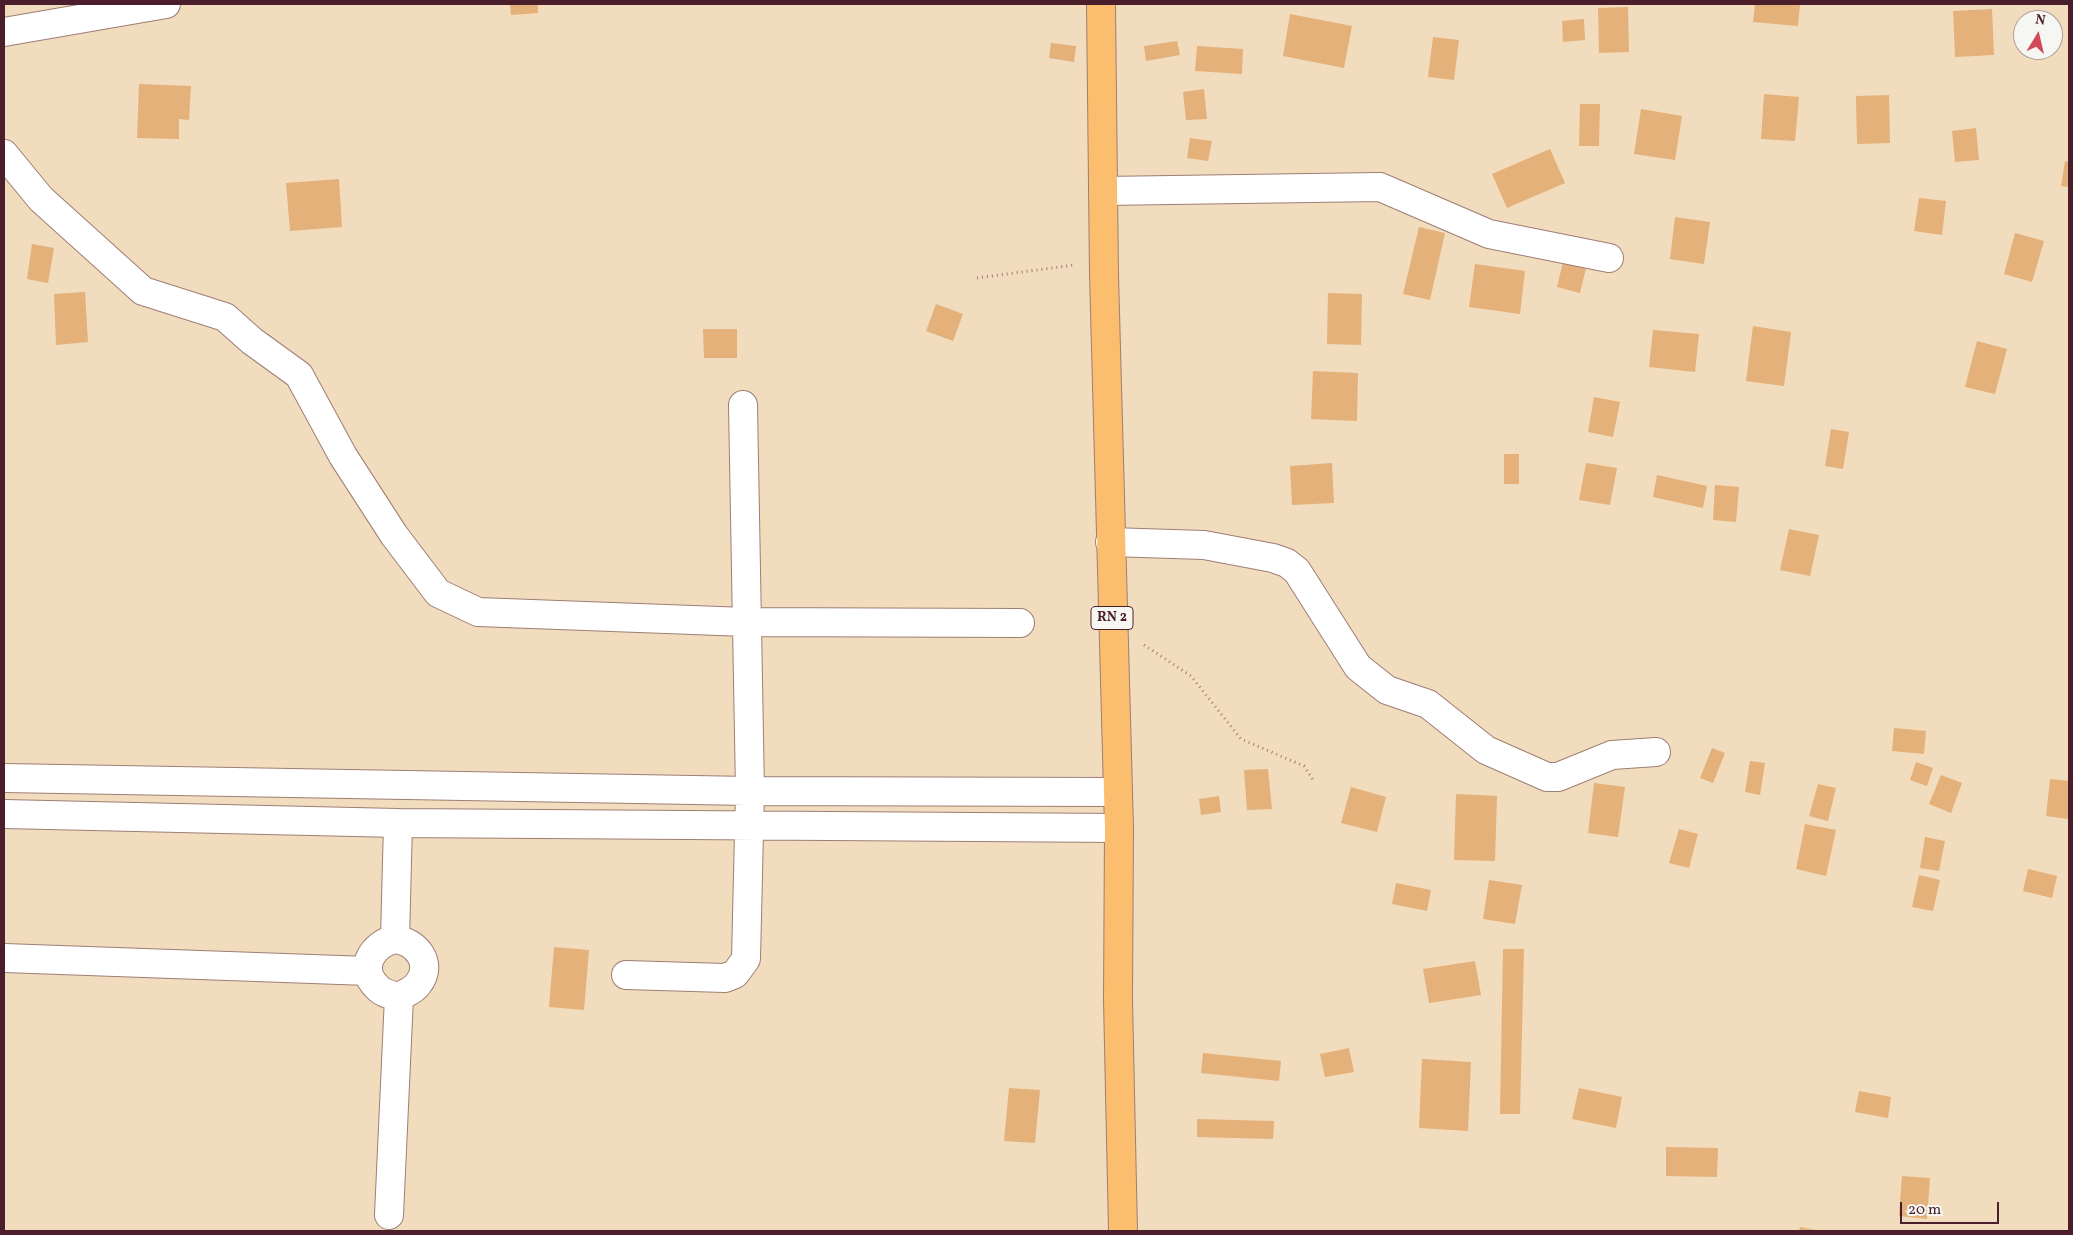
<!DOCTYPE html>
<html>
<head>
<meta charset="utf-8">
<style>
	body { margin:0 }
	#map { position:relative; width:2073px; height:1235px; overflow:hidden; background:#f2dcbe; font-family:Vollkorn,serif }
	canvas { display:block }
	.frame { position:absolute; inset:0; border:5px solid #4a1f2b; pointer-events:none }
	.north { position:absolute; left:2013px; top:10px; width:50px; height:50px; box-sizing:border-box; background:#f6f6f2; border:1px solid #b1a0a2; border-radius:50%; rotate:9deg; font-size:14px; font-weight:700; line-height:20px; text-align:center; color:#4a1f2b }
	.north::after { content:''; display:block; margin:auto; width:18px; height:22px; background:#d1495b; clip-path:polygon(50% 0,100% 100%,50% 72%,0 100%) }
	.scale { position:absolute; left:1900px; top:1202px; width:99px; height:22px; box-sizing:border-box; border:2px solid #4a1f2b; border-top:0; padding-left:6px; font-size:15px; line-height:18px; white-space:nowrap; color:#4a1f2b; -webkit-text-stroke:4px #f6f6f2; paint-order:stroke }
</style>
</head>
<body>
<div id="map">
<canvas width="2073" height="1235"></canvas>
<div class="frame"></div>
<div class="north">N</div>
<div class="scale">20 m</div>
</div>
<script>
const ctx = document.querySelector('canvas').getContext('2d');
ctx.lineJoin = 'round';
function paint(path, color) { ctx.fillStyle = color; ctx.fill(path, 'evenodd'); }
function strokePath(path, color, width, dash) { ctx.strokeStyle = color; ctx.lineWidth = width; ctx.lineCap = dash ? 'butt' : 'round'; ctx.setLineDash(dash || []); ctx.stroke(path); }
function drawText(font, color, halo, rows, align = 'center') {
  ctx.font = font + ' Vollkorn,serif'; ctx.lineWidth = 5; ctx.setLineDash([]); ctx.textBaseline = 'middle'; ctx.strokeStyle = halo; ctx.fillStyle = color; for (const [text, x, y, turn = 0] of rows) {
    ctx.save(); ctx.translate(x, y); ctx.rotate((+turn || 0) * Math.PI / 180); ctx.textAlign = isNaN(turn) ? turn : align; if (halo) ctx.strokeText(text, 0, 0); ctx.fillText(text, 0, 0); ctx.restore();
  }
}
paint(new Path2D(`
	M510,4H538V13L511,15Z
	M1755,4H1800L1798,26L1753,22Z
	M1628,7L1629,52L1599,53L1598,8Z
	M1992,9L1994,55L1955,57L1953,11Z
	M1290,14L1352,26L1344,68L1283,56Z
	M1584,19L1585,40L1563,42L1562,21Z
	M1433,37L1459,40L1454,80L1428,77Z
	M1177,41L1180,55L1146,61L1144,46Z
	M1051,43L1076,46L1074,62L1049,58Z
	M1197,46L1243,49L1242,74L1195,71Z
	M139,84L191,86L189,120L179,119V139L137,138Z
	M1204,89L1207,119L1186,120L1183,92Z
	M1764,94L1799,97L1795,141L1761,139Z
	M1889,95L1890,143L1857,144L1856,96Z
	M1580,104H1600L1599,146H1579Z
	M1641,109L1682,116L1675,160L1634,154Z
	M1976,128L1979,160L1955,162L1952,131Z
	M1190,138L1212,141L1208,161L1187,158Z
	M1550,149L1565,183L1507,208L1492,174Z
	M2065,161L2069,162V187L2061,186Z
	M339,179L342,227L290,231L286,183Z
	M1919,198L1946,201L1942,235L1914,231Z
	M1675,217L1710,222L1704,264L1670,259Z
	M1419,227L1445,233L1430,300L1403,294Z
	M2015,233L2044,241L2032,282L2004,274Z
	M32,244L54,248L48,283L27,279Z
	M1563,262L1586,268L1580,293L1557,287Z
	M1475,264L1525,271L1520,314L1469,307Z
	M85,292L88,342L56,345L54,294Z
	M1328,293L1362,294L1361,345L1327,344Z
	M936,304L963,314L953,341L926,331Z
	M1753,326L1791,332L1784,386L1746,381Z
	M703,329H737V358H704Z
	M1653,330L1699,334L1695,372L1649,367Z
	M1977,341L2007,349L1995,394L1965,387Z
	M1313,371L1358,373L1357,421L1311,419Z
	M1594,397L1620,402L1613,437L1588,432Z
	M1831,429L1849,432L1843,469L1825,466Z
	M1504,454H1519V484H1504Z
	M1332,463L1334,503L1292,505L1290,466Z
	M1586,463L1617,468L1610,505L1579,500Z
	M1657,475L1707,486L1703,508L1653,497Z
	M1715,485L1739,487L1736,522L1713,520Z
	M1789,529L1819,535L1810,576L1780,570Z
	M1894,728L1926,731L1924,754L1892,751Z
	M1712,748L1725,753L1713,783L1700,778Z
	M1750,761L1765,763L1760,795L1745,792Z
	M1916,762L1933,768L1927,786L1910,780Z
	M1268,769L1272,809L1247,810L1244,770Z
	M1941,775L1962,783L1951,813L1929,804Z
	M2050,779L2069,781V819L2046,816Z
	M1594,783L1625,787L1618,837L1588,833Z
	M1818,784L1836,788L1828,821L1809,816Z
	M1351,787L1386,797L1377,832L1341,823Z
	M1456,794L1497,796L1495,861L1454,860Z
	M1219,796L1221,812L1201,815L1199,799Z
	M1805,824L1836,830L1826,876L1796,869Z
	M1679,829L1698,834L1689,868L1669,863Z
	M1925,837L1945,841L1939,871L1920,868Z
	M2028,869L2057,876L2052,898L2023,891Z
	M1919,875L1940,880L1933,911L1912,907Z
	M1489,880L1522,885L1515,924L1483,919Z
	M1396,883L1431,890L1427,911L1392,904Z
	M554,947L589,950L584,1010L549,1007Z
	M1503,949H1524L1520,1114H1500Z
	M1475,961L1481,995L1429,1003L1423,969Z
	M1349,1048L1354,1072L1325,1077L1320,1054Z
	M1203,1053L1281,1061L1279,1081L1201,1073Z
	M1422,1059L1471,1062L1468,1131L1419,1128Z
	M1009,1088L1040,1090L1035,1143L1004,1141Z
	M1579,1088L1622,1097L1616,1128L1572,1119Z
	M1859,1091L1891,1097L1888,1118L1855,1112Z
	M1197,1119L1274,1121L1273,1139L1197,1137Z
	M1666,1147L1718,1148L1717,1177L1666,1176Z
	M1902,1176L1930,1178L1927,1219L1899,1216Z
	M1800,1227L1816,1230V1231H1799Z`), '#e3b179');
const street = new Path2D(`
	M4,32L166,4
	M4,154L41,199L143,291L225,317L252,341L299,375L343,456L394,535L438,593L478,612L746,622L1020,623
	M1103,191L1380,187L1489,234L1609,258
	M1110,542L1204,545L1273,558L1287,563L1297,571L1358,667L1387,690L1428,704L1486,750L1547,777H1558L1612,755L1656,752
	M4,778L750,791L1117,792
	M4,814L398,823L1119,828
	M395,939C417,942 434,964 418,984C413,991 405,993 399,997C391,995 382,993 377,987C357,968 373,944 395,939Z
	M395,939L398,823
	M4,958L368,971
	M626,975L725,978L735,974L746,959L750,791L743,405
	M389,1215L399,997`);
const primary = new Path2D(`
	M1101,4L1104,275L1119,828L1118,1000L1123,1231`);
strokePath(street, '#9e7e74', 30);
strokePath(primary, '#9e7e74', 30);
strokePath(new Path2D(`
	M977,278L1074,265
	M1144,645L1191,676L1241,739L1304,766L1313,780`), '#9e7e74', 3, [1, 4]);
strokePath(street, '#fff', 28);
strokePath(primary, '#fbbd6e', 28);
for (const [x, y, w] of [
	[1112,618,42]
]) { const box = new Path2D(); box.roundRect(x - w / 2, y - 11.5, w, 23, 4); ctx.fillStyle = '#f6f6f2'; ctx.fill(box); strokePath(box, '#4a1f2b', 1); }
drawText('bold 14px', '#4a1f2b', null, [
	["RN 2",1112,618]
]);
</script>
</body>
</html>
